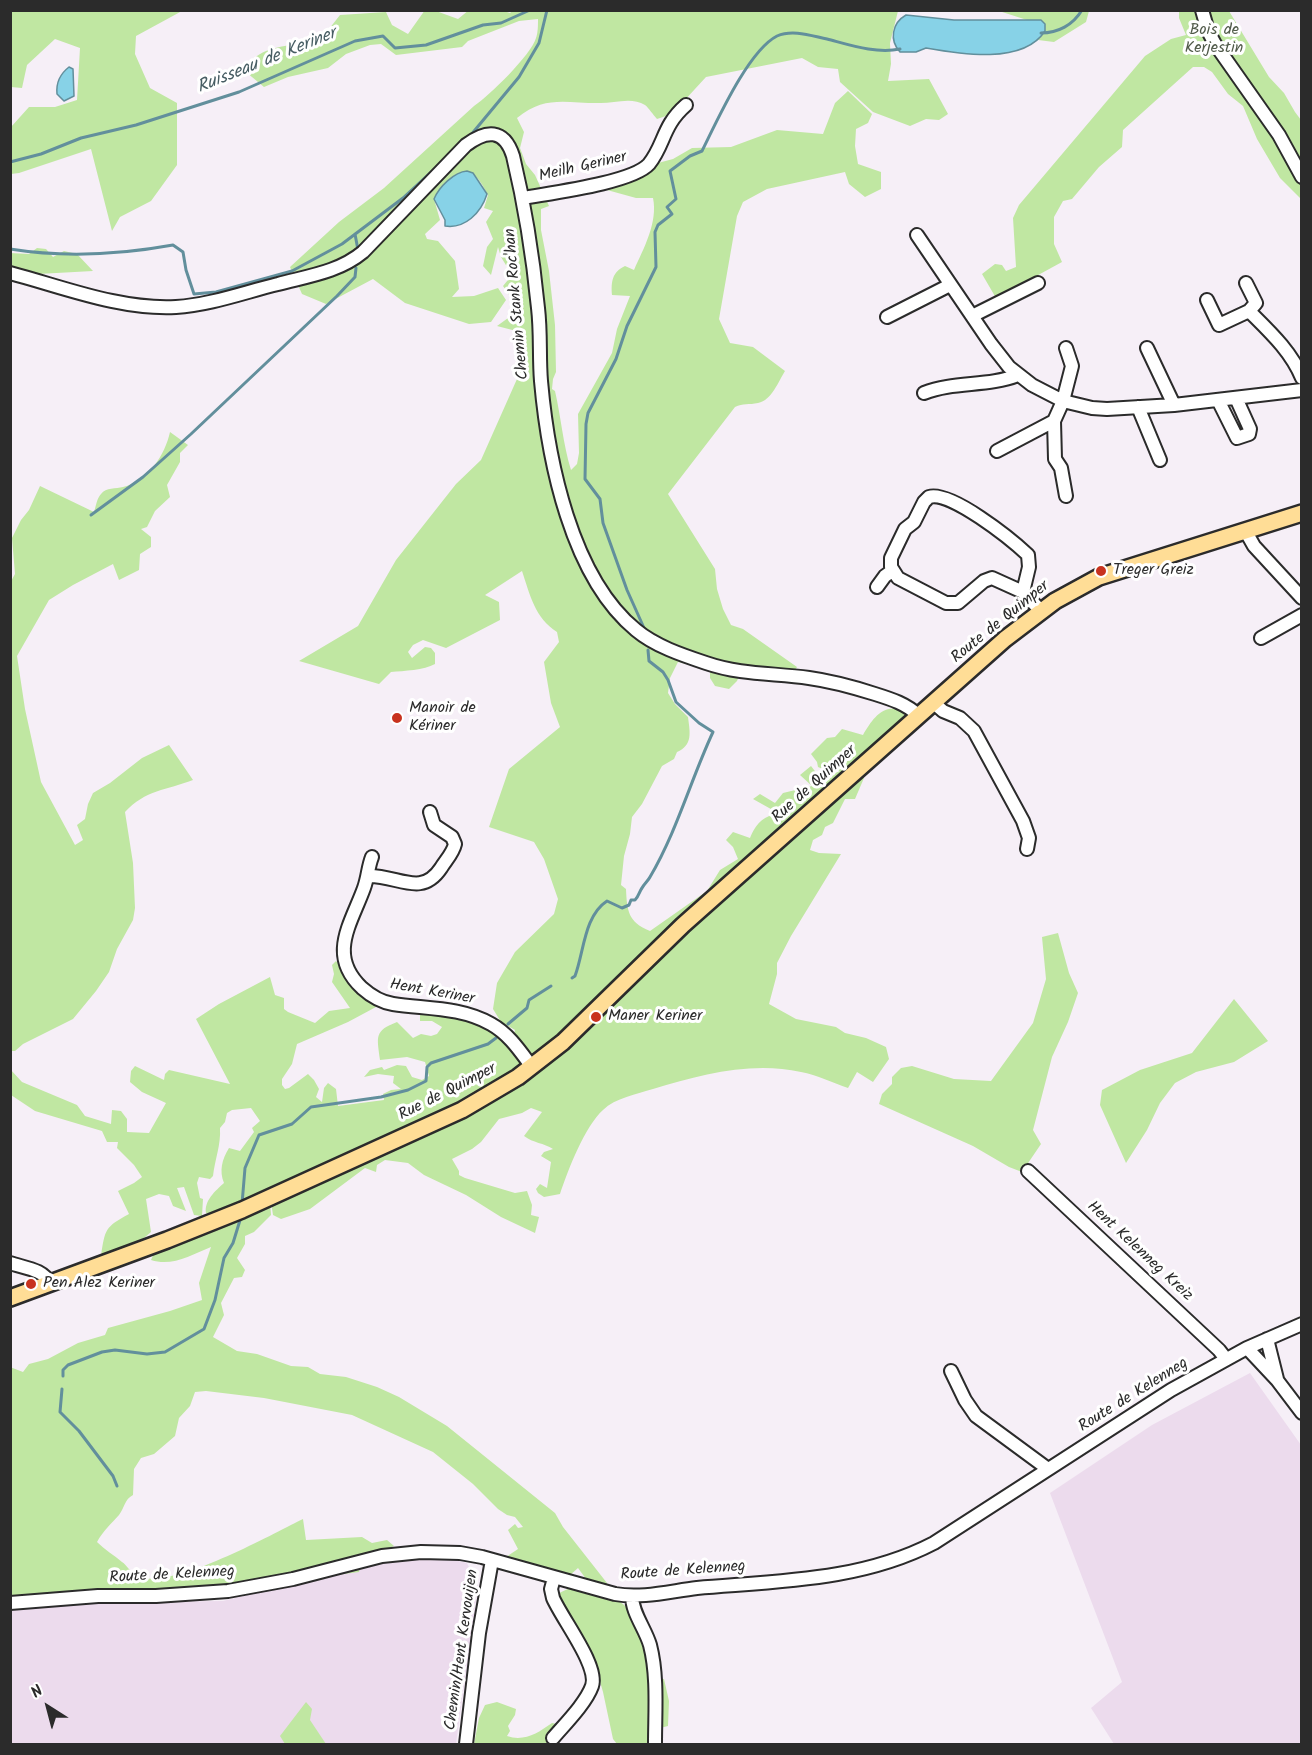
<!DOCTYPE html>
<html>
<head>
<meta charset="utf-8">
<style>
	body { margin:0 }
	#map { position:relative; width:1312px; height:1755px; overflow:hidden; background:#f6eff7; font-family:Kalam,sans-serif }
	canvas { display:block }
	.frame { position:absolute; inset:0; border:12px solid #2b2b2b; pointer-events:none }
	.north { position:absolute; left:18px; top:1677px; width:60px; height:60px; -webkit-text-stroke:4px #fff; paint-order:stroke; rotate:324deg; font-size:16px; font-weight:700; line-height:24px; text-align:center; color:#2b2b2b }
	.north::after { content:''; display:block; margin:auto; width:21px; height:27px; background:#2b2b2b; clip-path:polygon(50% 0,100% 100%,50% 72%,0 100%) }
</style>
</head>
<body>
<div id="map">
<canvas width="1312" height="1755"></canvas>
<div class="frame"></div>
<div class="north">N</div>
</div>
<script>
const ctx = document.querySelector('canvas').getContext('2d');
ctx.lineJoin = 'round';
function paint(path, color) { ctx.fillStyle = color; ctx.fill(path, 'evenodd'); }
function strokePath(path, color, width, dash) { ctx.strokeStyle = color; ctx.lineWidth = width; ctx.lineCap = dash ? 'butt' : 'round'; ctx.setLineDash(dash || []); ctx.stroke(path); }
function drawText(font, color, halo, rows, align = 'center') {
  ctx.font = font + ' Kalam,sans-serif'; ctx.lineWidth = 6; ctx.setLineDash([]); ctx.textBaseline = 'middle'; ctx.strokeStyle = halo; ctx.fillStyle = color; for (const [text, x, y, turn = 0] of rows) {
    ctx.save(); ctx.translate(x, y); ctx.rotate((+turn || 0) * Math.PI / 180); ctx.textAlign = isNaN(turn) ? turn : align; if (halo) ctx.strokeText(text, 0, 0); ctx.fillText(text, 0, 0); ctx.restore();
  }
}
paint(new Path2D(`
	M1250,1373L1301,1445V1744H1114L1091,1708L1122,1682L1050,1493L1152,1425Z
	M425,1557L452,1559L467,1563L478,1586L456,1744H11V1609L124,1602L223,1601L371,1564Z`), '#ecdbed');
paint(new Path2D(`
	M11,10L182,11L136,36L135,54L150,88L177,103V165L151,201L120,217L112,231L91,149L19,173L11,174V127L29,107H55L77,100L80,48L55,39L27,65L22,88L11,87Z
	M425,10L436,11L458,19L469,10L504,11L510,13L513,10L916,11H898L890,43L891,64L888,81L929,79L948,114L939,120L926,119L910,126L873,112L840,82L838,69L818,67L802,58L706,77L672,114L657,119C653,115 649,108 645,105C631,96 612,104 598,103C565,103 545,95 517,118L524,132L520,148L526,164L535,175L549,206L541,209V230L549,271L555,325L556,372L553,379L552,389L555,391C561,417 563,444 571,470L577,464L579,453L578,414L612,353L617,329L630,296L612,295C611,282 612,272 625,266L634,270C644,248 658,222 653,198H636L607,190L611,183L642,173L658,163L673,159L692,148L731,147L777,130L823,134L835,103L848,91L872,114L868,123L856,129L855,146L858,164L881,172V189L865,197L849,184L845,172L767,189L743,202L737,216L719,319L730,343L753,347L785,371C778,382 772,400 758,403C749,405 743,403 735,407L668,494L715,569L717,589L723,609L731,625L743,629L797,667L794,672L742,669L737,681L729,689L715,686L710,678V672L719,670L689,656L686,664L678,662L670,678L668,693L675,704L688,717C690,733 693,745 677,752L674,759L662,766L642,804L632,817L630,834L624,856L621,885L626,889C627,911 628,922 650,931L707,891L720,870L738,859L733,847L726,840L733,832L750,838C756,824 762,817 778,813L753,799L760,794L775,803L783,793L812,786L800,775L811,766L821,779L840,771L825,770L818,767L817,762L811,754L827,738L835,737L842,729L863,735C872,720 883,702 903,711L906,719L863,771L864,778L855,799H845L833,823L825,827L822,835L813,840L810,850L819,853L841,854L791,936L777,963V974L769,1004L796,1019L836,1027L845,1033L866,1038L886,1047L889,1059L873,1082L857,1072L848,1088C833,1083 817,1075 801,1072C751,1061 700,1075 653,1089C637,1094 615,1098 603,1110C585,1126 568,1170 560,1194L544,1197L538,1193L536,1189L540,1184L547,1188L551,1162L541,1156L544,1152L553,1149C544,1143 533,1143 524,1136L542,1112L531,1108L522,1113L499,1119L481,1142L472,1149L452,1159L459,1171V1175L465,1178L515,1193L527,1191L532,1205L531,1215L539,1217L535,1233L501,1217L466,1195L424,1175L408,1163L385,1160L377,1165L376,1172L365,1168L310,1209L281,1219L273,1215L269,1189C253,1202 227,1214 206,1213C204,1201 215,1191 224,1183C219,1171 222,1159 229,1148L240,1151L254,1132L252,1128L260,1121L251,1108L232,1110L227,1113L225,1122L220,1128C221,1145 215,1159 213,1176L210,1179L199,1177L197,1183L200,1198L203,1199L202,1216L194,1215L184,1187L177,1188L186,1211L173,1206L169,1196L159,1194L146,1199L151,1232C138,1245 118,1250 101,1256C105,1229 105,1227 129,1214L118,1191L134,1183L142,1177L134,1165L117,1148L118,1142H107L102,1131L35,1111L11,1095L10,1069L22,1082L77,1105L85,1116L111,1124L112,1110L121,1111L127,1119V1132L149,1133L166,1103L142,1092L130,1082L131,1071L135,1066L164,1080L165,1074L169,1070L230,1084L196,1019L219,1004L270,977L275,995L284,998V1009L288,1012L315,1023L329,1011L350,1008L332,982L334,974L332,965L336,961L375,1003L376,1007L348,1022L297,1044L292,1064L282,1079V1085L285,1089L289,1088L308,1074L314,1080L319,1089L316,1097L322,1102L324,1088L328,1083L336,1089L338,1106L384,1100L383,1094L391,1090L401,1089L393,1083L394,1076L378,1074L364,1077L370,1070L382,1067L384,1070L397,1065L406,1066L412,1077L422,1080L429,1076L425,1062L407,1057L380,1060C377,1036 374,1031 397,1022L413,1038L421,1034L431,1036L437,1034L442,1027L432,1021H420V1013C448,1005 485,1031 513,1037L515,1030L501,1022L493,1009L497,983L515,952L554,914L558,899L544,859L534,842L489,827L509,769L560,727L551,703L544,662L559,642L557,632C535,618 530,595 522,571L485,595L499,602L500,620L446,648L423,640L413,645L408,652L412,658L425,647L431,648L435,653V664C424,670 404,671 391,672L379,684L299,661L358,626L396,560L456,484L481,460L521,370L524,355L520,332L497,326L515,313L512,299L503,286L512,275L501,257L498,247L491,275L483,266L487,247L493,239L486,222L493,211L484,208L488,195C481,183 477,171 461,172L441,188L434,199L440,220L425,234L427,239L438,241L455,261L459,289L452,297L474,296L498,288L506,300L491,322L469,324L405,303L373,279L326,304L302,294L290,267L339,222L384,188L474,106C489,96 531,55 536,38C538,33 538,25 538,19L519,21L468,41L462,47L396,55L381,44L370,45L346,54L328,68L288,77L264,87L246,72C249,67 253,59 257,56C270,46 301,43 318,43L340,15L386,12L392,25L408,34Z
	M999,11H1089L1086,22L1054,42L1038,40L1042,36L1041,20H1027Z
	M1179,11H1229L1269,77L1284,93L1295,112L1301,120V199L1280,178L1257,139L1243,106L1228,94L1212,72L1204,67H1193L1123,130L1122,147L1099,167L1072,199L1063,201L1054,217V244L1062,262L996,298L982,274L995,264L1002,265L1006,271L1016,267L1013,218L1019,205L1145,56L1171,39L1186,35L1179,18Z
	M37,248L46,249L53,257L64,251L77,254L93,271L38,274L11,271L10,253L29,254Z
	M170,432L188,445L180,453V462L167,485L170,497L155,511L147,527L141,529L151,537V547L140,554L139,570L119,580L113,564L73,585L49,600L17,656L25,709L41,782L75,845L83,840L77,825L85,819L88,804L93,793L110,783L142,758L169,745L193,780C167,790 145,790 125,812L133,863L135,908L133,920L117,949L109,972L96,991L73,1019L23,1044L15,1051H11L10,583L15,574L12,538L21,520L29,510L40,486L94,512C96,506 97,498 101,494C106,487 116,489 123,487C148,481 165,455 170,432Z
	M1058,933L1069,973L1078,993L1068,1022L1052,1057L1033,1130L1041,1144L1022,1172L1009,1167L973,1146L879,1104L882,1094L892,1084V1077L901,1068L912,1066L954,1079L991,1081L1033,1023L1046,979L1042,937Z
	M1234,999L1268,1041L1234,1062L1196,1072L1175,1083L1160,1103L1147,1130L1126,1163L1100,1105L1102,1090L1140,1070L1192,1053Z
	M270,1201L271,1215L254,1232L245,1236V1244L237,1258L245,1270L242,1277L234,1278L221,1303L224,1315L213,1337L237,1351L257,1354L291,1366L308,1367L320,1374L346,1377L377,1387L399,1397L447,1426L555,1513L563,1527L607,1583C611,1601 622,1599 630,1612C643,1632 649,1657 651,1681L664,1679L669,1701L668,1726L652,1730L656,1744H617L613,1739L603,1692L596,1668L557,1594L572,1587L599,1595L595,1582L586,1579L578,1568L569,1576L503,1559L518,1549L508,1530L515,1524L518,1528L523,1527L515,1517L507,1515L498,1509L473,1484L433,1452L352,1415L264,1398L206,1391L195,1392L190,1406L179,1418L175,1436L154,1454L141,1458L134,1469L133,1495C124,1500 125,1507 119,1515C111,1524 103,1531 97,1542C105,1550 114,1555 122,1562C127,1565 130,1572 135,1575C166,1594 272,1534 303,1519L306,1540L362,1537L372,1543L387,1540L394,1546L362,1559L359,1572L299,1580L227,1598L172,1597L163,1590L70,1592L11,1600L10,1367L23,1372L29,1364L48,1359L78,1343L105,1335L108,1328L170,1311L202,1300L199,1283L211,1247C191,1255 172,1267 151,1260L154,1253Z
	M306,1702L312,1709L310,1720L326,1744H285L280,1736Z
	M497,1702L516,1709L515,1715L508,1726L510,1731L507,1736C524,1742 538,1733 552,1723L557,1724L554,1741L555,1744H474L479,1718L485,1705Z`), '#c0e7a2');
const water = new Path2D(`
	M906,15L954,20H1041L1045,24V31C1023,65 960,54 926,48L916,52H900C889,40 892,23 906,15Z
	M69,67L73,69L74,96L64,101L57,94C56,84 60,74 69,67Z
	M467,171L473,173L487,194C481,213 465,229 445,226V220L434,199C439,187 454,172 467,171Z`);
paint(water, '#87d2e7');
strokePath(water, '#628f9c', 1.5);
strokePath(new Path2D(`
	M1041,33C1058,33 1073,25 1082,10
	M470,136L519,77L539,43L547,10
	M10,162L41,154L81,138L136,125L239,92L355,41L383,36L395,48L426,45L483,25L501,23L530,10
	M355,234L358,250
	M10,249C66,258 118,255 173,245L183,252L186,270L194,294L216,292L292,271L342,244L403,198L441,163
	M91,515L143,477L191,434L337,296L355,277L356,268
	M644,628L627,590L603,523L600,499L585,479L586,424L588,413L616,359L627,326L656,267L655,232L658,225L672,214L667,207L676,199L670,171L690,156L702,151C717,121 748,51 777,36C793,29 812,36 827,39C850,45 876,54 900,49
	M572,978L575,976C584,952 584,916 607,901L622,908L629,905L631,900H635C639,896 639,892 642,888C644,884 648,881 650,877C677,831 691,779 713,732L699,723L676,702L668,680L663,672L649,661L648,650
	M508,1024L527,1008L529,1000L551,986
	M242,1204L245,1168L259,1135L292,1124L311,1107L381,1097L408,1090L426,1081L427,1067L431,1063L488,1044L496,1038
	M63,1376V1370L68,1365L102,1352L115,1350L147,1354L165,1352L204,1329L215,1300L224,1258L233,1243L241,1217
	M62,1389L60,1412L79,1431L113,1476L117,1486`), '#628f9c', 3);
const minor = new Path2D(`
	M1202,10L1208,31L1215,44L1279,135L1302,177
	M523,198C550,193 632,183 649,164C665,144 662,126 686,105
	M917,235L991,344L1009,367L1032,385L1063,401L1092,408L1107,409L1174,405L1302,390
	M10,273C63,287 120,310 176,307C210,305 245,292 278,284C308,276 339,272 363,252L466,145C486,130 504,128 513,156C525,206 533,257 538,308C541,333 539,357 541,381C548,460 571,577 636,630C655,646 682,655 706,663C741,675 773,673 809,678C831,681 853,687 875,694C891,699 907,704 919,716
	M1246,283L1256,303L1249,311
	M1207,300L1219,325L1249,311C1269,331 1291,351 1302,378
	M972,316L1038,283
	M887,317L950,285
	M1147,348L1174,405
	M924,393C954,381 988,387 1018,375
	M1218,400L1237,438L1249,434L1250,429L1236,398
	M1138,407L1160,460
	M997,451L1054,421
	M1066,496L1061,468L1055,459L1054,421L1063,401L1072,366L1066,348
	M1245,530L1254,546L1302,598
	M877,587L885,576L892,571
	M1023,592L1029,567L1028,555C1011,539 950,490 929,497L924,502L914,522L905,529L891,558V567L898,578L946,603H958L984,581L992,578L1023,592L1041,611
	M1261,638L1302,615
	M934,703L943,711L960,718L974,731L1023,821L1029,838L1027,849
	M372,857C368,867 368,877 364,888C351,924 327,955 362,988C371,996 380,1002 393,1004C427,1009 461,1007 491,1024C509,1034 520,1051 532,1067
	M368,876C398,875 421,898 441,868C446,860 453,853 455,844L452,837L434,825L430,812
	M1028,1171L1219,1350L1226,1359
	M10,1263C24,1268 44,1269 50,1284
	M1267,1339L1277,1379
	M1247,1348L1277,1380L1302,1413
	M951,1371L965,1400L976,1416L1048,1469
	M632,1596C632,1613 645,1628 650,1645C658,1676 655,1712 655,1744
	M10,1603L98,1596H156L228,1591L293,1579L382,1556L421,1552L460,1553L482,1557L615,1594C642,1599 671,1591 697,1588C778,1581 861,1581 934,1543L1171,1390L1247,1348L1302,1324
	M553,1738C565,1724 586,1703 592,1686C599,1666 562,1619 553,1598L551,1589L554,1578
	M466,1744L479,1633L492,1560`);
const major = new Path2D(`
	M10,1298L167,1240L242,1210L462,1110L518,1077L563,1042L683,925L1005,639L1055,601L1099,577L1302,513`);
strokePath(minor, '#2b2b2b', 16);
strokePath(major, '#2b2b2b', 20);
strokePath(minor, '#fff', 12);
strokePath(major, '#ffdd96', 15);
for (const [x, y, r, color] of [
	[1101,571,6,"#c8321e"],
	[397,718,6,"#c8321e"],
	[596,1017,6,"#c8321e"],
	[31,1284,6,"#c8321e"]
]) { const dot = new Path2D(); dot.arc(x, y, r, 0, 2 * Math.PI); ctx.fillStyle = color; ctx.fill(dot); strokePath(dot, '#fff', 2); }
drawText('16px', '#505a49', '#fff', [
	["Bois de",1214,31],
	["Kerjestin",1214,49]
]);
drawText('16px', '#2b2b2b', '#fff', [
	["Meilh Geriner",583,168,-13],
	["Chemin Stank Roc'han",518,304,-95],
	["Route de Quimper",1001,623,-39],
	["Rue de Quimper",815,785,-42],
	["Hent Keriner",432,993,10],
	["Rue de Quimper",448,1093,-27],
	["Hent Kelenneg Kreiz",1139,1252,43],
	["Route de Kelenneg",1134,1396,-32],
	["Route de Kelenneg",683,1572,-4],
	["Route de Kelenneg",172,1576,-3],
	["Chemin/Hent Kervouijen",463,1650,-82]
]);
drawText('16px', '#2b2b2b', '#fff', [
	["Treger Greiz",1113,571],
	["Manoir de",409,709],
	["Kériner",409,727],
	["Maner Keriner",608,1017],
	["Pen Alez Keriner",43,1284]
], 'left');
drawText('italic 18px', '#475d63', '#fff', [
	["Ruisseau de Keriner",267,62,-22]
]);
</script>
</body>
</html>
